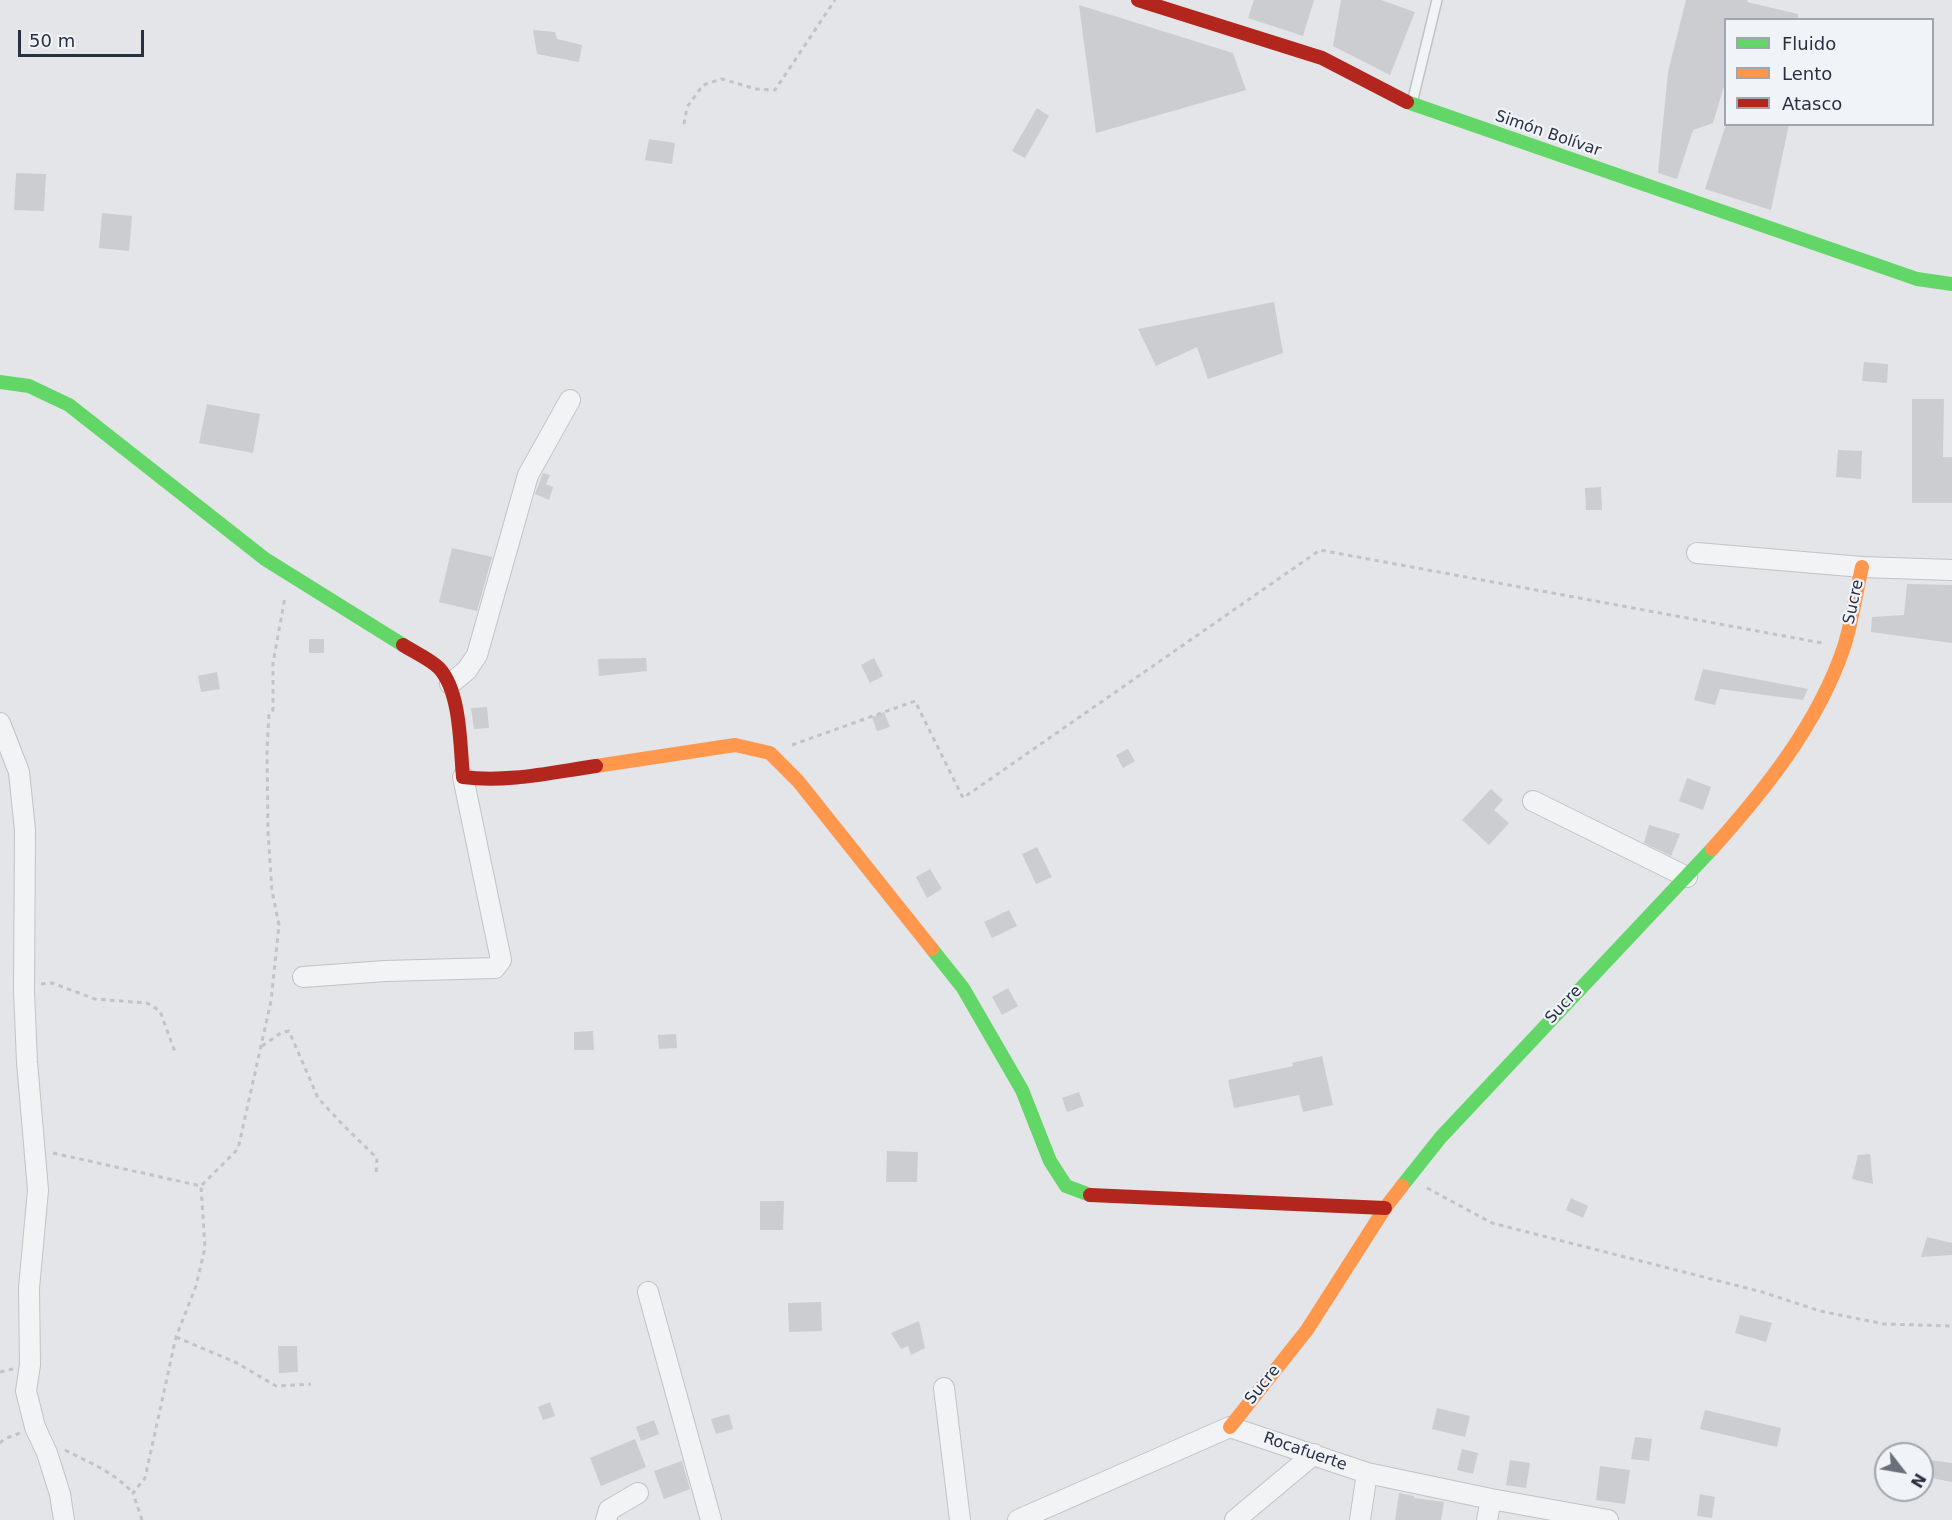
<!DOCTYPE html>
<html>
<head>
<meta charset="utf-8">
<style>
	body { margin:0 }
	#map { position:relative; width:1952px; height:1520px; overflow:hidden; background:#e3e5e8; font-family:"DejaVu Sans",sans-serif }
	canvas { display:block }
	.legend { position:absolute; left:1724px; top:18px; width:210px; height:108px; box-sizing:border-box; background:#f0f3f7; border:2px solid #a0a5af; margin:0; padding:8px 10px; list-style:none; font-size:18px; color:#293042 }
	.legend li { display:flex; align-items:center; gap:12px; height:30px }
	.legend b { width:30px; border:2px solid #a0a5af }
	.north { position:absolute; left:1874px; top:1442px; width:60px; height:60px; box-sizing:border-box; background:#f0f3f7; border:2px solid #a0a5af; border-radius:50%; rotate:121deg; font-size:16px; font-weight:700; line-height:24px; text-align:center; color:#293042 }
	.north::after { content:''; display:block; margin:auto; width:21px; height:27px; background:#6a6f7c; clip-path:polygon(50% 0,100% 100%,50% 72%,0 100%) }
	.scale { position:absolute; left:18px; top:30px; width:126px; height:27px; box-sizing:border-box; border:3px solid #293042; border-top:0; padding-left:8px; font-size:18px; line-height:21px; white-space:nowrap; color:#293042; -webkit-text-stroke:4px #f0f3f7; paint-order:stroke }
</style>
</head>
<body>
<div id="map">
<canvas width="1952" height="1520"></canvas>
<ul class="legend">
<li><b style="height:8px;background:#63d668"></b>Fluido</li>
<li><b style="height:8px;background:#ff974d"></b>Lento</li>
<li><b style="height:8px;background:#b3261e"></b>Atasco</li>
</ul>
<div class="north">N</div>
<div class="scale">50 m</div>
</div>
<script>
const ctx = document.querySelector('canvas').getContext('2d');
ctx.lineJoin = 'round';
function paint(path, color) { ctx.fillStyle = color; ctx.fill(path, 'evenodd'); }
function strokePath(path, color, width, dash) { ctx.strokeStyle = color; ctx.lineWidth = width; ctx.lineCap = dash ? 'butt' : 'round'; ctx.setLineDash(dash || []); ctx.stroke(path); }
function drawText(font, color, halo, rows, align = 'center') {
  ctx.font = font + ' "DejaVu Sans",sans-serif'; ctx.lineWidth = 4.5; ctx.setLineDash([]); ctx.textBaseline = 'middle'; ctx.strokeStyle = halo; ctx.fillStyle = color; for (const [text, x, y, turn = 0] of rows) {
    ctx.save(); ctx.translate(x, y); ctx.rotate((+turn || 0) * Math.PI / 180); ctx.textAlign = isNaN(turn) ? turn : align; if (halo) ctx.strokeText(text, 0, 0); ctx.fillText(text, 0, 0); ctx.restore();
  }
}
paint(new Path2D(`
	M1254,0H1314L1303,36L1248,18Z
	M1341,0H1381L1415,12L1390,75L1333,46Z
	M1686,0H1748L1747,2L1798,14V20H1725V83L1713,123L1693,130L1677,179L1658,173L1668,72Z
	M1079,5L1233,53L1246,90L1096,133Z
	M533,30L555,32L557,39L582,45L579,62L537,54Z
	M1037,108L1049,116L1025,158L1012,151Z
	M1726,124H1789L1771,210L1705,189Z
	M649,139L675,143L672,164L645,160Z
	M16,173L46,174L44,211L14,210Z
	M102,213L132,216L129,251L99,248Z
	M1274,302L1283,353L1208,379L1197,347L1156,366L1138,329Z
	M1864,362L1888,364L1887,383L1862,381Z
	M1912,399H1944L1943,457H1952V503H1912Z
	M207,404L260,414L253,453L199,443Z
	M1838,450L1862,451L1861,479L1836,477Z
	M543,473L550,475L546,484L553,487L549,500L535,494Z
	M1601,487L1602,510H1586L1585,488Z
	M452,548L492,557L477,611L439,602Z
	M1907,584L1952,585V643L1871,632L1872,617L1904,615Z
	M309,639H324V653H309Z
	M646,658L647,671L599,676L598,659Z
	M874,658L883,676L870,683L861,665Z
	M1703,669L1808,689L1803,700L1720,689L1715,705L1694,700Z
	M217,672L220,689L201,692L198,676Z
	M487,707L489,728L474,729L471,708Z
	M884,712L890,727L877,731L872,717Z
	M1128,749L1135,761L1123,768L1116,755Z
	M1687,778L1711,787L1703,810L1679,801Z
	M1491,789L1503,800L1494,810L1509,823L1489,845L1462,820Z
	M1649,825L1680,834L1671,856L1644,843Z
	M1037,847L1052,877L1036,884L1022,854Z
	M930,869L942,889L927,898L916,877Z
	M1009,910L1017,926L992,938L984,922Z
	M1008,988L1018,1006L1002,1015L992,997Z
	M593,1031L594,1050H574V1032Z
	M676,1034L677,1048L659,1049L658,1035Z
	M1322,1056L1333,1105L1303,1112L1299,1095L1234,1108L1228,1080L1293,1066L1292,1063Z
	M1079,1092L1084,1106L1067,1112L1062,1098Z
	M887,1151L918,1152L917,1182H886Z
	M1870,1154L1873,1184L1852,1179L1858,1155Z
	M1571,1198L1588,1206L1583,1218L1566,1210Z
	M760,1201H784L783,1230H760Z
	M1927,1237L1952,1243V1255L1921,1257Z
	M821,1302L822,1331L789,1332L788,1303Z
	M1740,1315L1772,1323L1766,1342L1735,1333Z
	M919,1321L925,1348L911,1355L908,1346L901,1349L891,1333Z
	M278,1346H297L298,1372L279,1373Z
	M550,1402L555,1416L543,1420L538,1407Z
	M1437,1408L1470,1416L1465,1437L1432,1429Z
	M1705,1410L1781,1428L1777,1447L1700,1429Z
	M729,1414L733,1429L716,1434L711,1419Z
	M654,1420L659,1434L641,1441L636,1427Z
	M1635,1437L1652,1439L1649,1461L1631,1459Z
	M635,1439L646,1467L601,1486L590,1458Z
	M1462,1449L1478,1453L1473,1474L1457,1470Z
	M1922,1459L1952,1463V1482L1922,1476Z
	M1510,1460L1530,1463L1526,1488L1506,1485Z
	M682,1461L690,1489L664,1499L654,1471Z
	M1600,1466L1630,1470L1625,1504L1596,1500Z
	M1399,1493L1414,1496V1498L1444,1502L1441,1520H1395Z
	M1700,1494L1715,1497L1712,1518L1697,1516Z`), '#cbcdd0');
const lane = new Path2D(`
	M1412,103L1437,0`);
const street = new Path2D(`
	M1697,553L1862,567L1952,570
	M450,684L467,670L477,655L528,475L570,400
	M0,723L19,772L25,830L24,991L27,1062L38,1190L29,1288L30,1365L26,1391L35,1427L47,1453L60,1494L64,1520
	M1533,801L1687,877
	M303,977L385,971L495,968L501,960L463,777
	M648,1292L711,1520
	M944,1388L960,1520
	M606,1520L609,1510L638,1493
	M1018,1520L1230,1427L1367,1473L1491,1499L1608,1520
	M1235,1520L1314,1454
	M1360,1520L1367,1473
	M1487,1520L1491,1499`);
strokePath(lane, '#c1c3c6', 12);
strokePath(street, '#c1c3c6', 22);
strokePath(new Path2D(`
	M684,124L687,107L703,85L722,79L756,89L775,90L835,0
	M792,745L915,701L963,798L1320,550L1822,643
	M41,984L52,983L95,999L147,1003L160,1011L175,1052
	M262,1046L281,1033L289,1031L318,1098L343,1125L377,1158L376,1176
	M53,1153L201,1186L238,1149L271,1001L279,925L272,891L268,832L267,750L269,714L273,710V663L285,597
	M1427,1188L1492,1223L1762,1292L1820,1311L1884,1324L1952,1326
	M176,1337L235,1362L276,1386L311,1384
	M0,1372L13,1369
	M0,1443L4,1439L20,1433
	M65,1450C90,1463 114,1472 133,1493
	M142,1520L133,1493L145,1478L176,1337L196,1286L205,1248L201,1186`), '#c2c3c8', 3, [4.5, 4.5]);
strokePath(lane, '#f2f3f5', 9);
strokePath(street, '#f2f3f5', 20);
strokePath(new Path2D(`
	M1407,102L1917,279L1952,284
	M0,382L29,386L69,405L265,559L403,645
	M932,949L963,988L1022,1090L1050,1161L1066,1186L1090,1195
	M1402,1186L1441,1137L1712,849`), '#63d668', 14);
strokePath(new Path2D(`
	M596,766L735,745L770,753L798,781L932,949
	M1712,849C1765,790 1818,724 1844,647C1852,622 1856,593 1862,567
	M1230,1427L1307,1330L1385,1208L1402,1186`), '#ff974d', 14);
strokePath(new Path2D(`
	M1138,0L1322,58L1407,102
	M403,645C414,652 430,659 439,668C461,692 460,746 463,777C507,783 553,772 596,766
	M1090,1195L1385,1208`), '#b3261e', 14);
drawText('16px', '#293042', '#f0f3f7', [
	["Simón Bolívar",1548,134,19],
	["Sucre",1854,602,-78],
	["Sucre",1564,1005,-47],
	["Sucre",1263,1385,-51],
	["Rocafuerte",1305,1452,19]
]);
</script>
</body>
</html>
